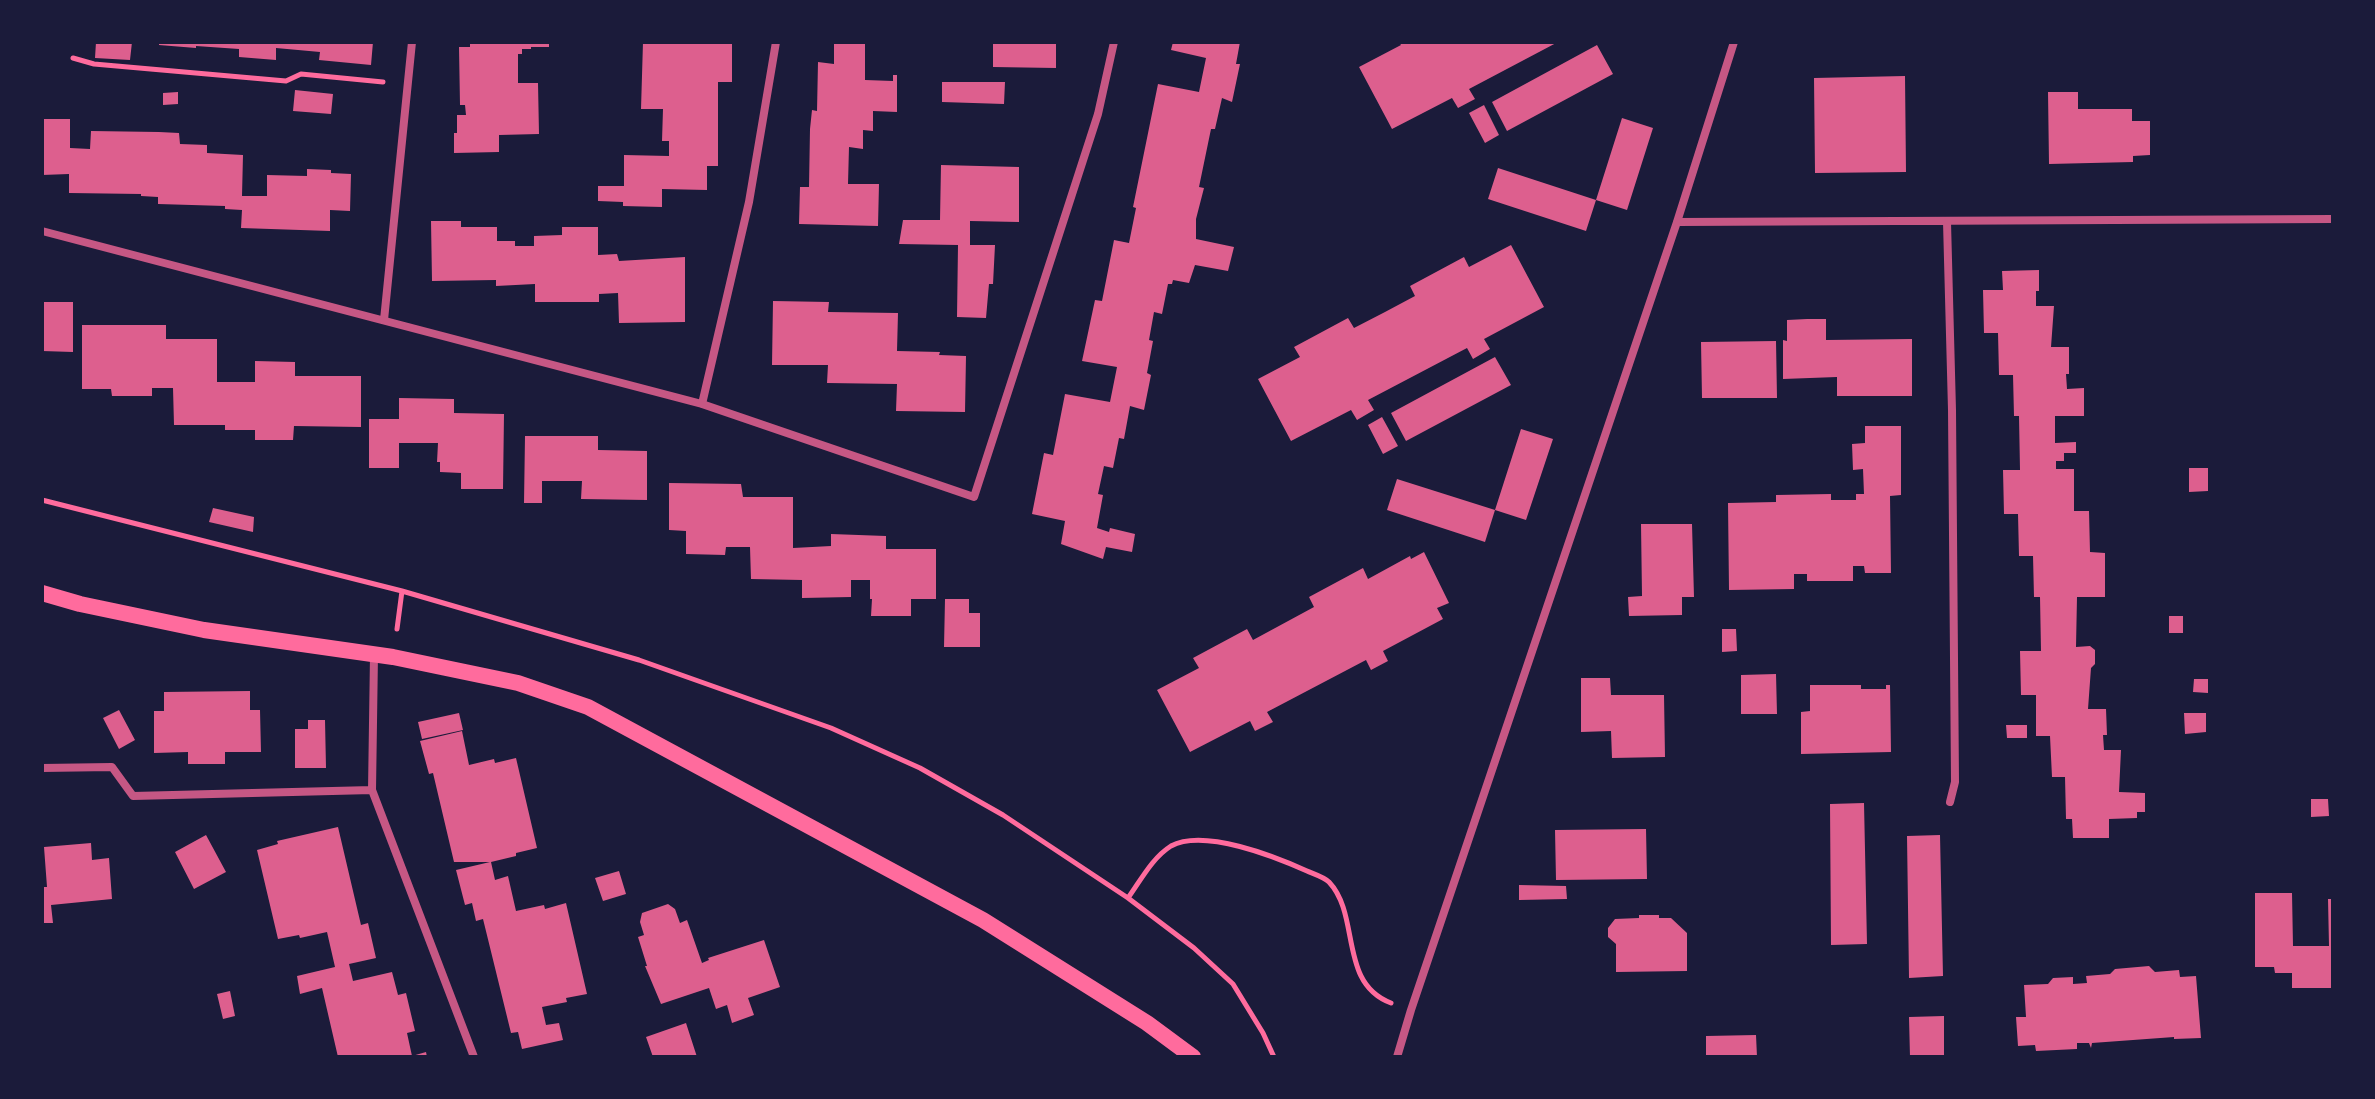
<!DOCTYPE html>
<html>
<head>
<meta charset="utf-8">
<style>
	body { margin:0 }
	#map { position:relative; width:2375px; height:1099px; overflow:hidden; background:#1b1b3a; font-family:"Varela Round",sans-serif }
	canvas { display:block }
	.frame { position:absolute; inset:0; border:44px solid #1b1b3a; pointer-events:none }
</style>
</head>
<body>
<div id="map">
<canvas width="2375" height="1099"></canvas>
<div class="frame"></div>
</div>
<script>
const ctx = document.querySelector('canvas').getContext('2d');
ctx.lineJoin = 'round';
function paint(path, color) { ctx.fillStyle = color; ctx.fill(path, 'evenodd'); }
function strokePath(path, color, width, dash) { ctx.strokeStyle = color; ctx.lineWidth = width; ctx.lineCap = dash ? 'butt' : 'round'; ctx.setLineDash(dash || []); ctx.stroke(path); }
paint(new Path2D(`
	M96,42H132L130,60L95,58Z
	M159,42H373L371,65L319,60L320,52L276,48V60L239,57V49L196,46V48L159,45Z
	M470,42H549V47H531V49H522V54H518V83H538L539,134L499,135V152L454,153V133H457V115H466L465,105H460L459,47H470Z
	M643,42H732V82H718V166H707V190L662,189V207L623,206V202L598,201V186H624V155L669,156V141H662L663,109H641Z
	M834,42H865V80L893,81V75H897V112L873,111V131L863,130V149L849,147L848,184H879L878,226L799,224L800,187H809L810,129L812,110L817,111L818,62L834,64Z
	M993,42H1056V68L993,67Z
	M1173,42H1240L1236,64H1240L1232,102L1222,98L1215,129H1211L1199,187L1204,188L1196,219V239L1234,247L1228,271L1195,265L1189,283L1173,280L1172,284H1168L1162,314L1154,312L1149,340L1153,341L1147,373L1151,375L1144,410L1130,406L1124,439L1119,438L1113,468L1104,466L1098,494L1103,495L1097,528L1109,532L1110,528L1135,534L1132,552L1106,547L1103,559L1061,544L1065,521L1032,514L1044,453L1053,455L1065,394L1110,402L1117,367L1082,361L1095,300L1102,301L1114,240L1129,243L1136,208L1133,207L1158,84L1199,92L1206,58L1171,50Z
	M1399,42H1558L1469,89L1475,99L1458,108L1452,98L1392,129L1359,67L1401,45Z
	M1597,45L1613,74L1507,131L1492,102Z
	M1905,76L1906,172L1815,173L1814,78Z
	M942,82H1005L1004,104L942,102Z
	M295,90L333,94L331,114L293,111Z
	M178,92V104L163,105V93Z
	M2048,92H2078V109H2132V121H2150V155L2133,156V162L2049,164Z
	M1484,105L1499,135L1485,143L1469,113Z
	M1622,118L1653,128L1627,210L1596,200Z
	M42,119H70V148L90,149L91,131L159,132L179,133L180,144L207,145V153L243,155L242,196H267V175L307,176V169L331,170V173L351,174L350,211L330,210V231L241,228L242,210L225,209V206L158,204V197L141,196V194L69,193V174L42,175Z
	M941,165L1019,167V222L970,221V245H995L993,284H989L986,318L957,317L958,245L899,244L903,220H940Z
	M1498,168L1596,200L1586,231L1488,199Z
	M431,221H461V227H497V241H515V246H534V236L562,235V227H598V255L617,254L619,261L685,257V322L619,323L618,293L599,294V302H535V284L496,286V280L432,281Z
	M1511,245L1544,307L1484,339L1490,349L1473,359L1467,348L1368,400L1374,410L1357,420L1351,410L1291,441L1258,379L1300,357L1294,347L1348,318L1354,328L1385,312L1415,296L1410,286L1464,257L1469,267Z
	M2039,270V291H2036V306H2054L2051,347H2069V374H2066L2067,389L2084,388V416H2055V443L2076,442V453H2064V461H2056V469H2074V511H2089L2090,552L2105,553V597H2077L2076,647L2090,646L2095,650V664L2091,668L2088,709H2106L2107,735H2103L2104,750H2121L2119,792L2145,793V812H2137V818L2109,819V838H2073L2072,819H2066L2065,777H2052L2050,736H2036V695H2021L2020,651H2041L2040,597H2034L2033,556H2019L2018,514H2004L2003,470H2020L2019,416H2014L2013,375H1999L1998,333H1984L1983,290H2003L2002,271Z
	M773,301L829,302L828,312L898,313L897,351L940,352L939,355L966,356L965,412L896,411L897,384L827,383L828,365H772Z
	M42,302H73V352L42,351Z
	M1807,319H1826V340L1912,339V396H1837V377L1783,379V340L1787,341V320Z
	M82,325H166V339H217V382H255V361L295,362V376H361V427L294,426L293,440H255V430H225V425H174L173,388H152V396H112L111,389H82Z
	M1776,341L1777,398H1702L1701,342Z
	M1495,357L1511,385L1406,441L1391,413Z
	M399,398L454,399V413L504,414L503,489H461V473L440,472V462H437L438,443H399V468H369V419H399Z
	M1382,417L1398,446L1383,454L1368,425Z
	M1865,426H1901V495L1890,496L1891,573H1865L1864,566H1853V581H1807V574H1794V589L1729,590L1728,503L1776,502V495L1831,494V500H1856V494H1864L1863,469L1853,470L1852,444L1865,443Z
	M1521,429L1553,439L1526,520L1495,510L1485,542L1387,510L1397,479L1495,510Z
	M525,436H598V450L647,451V500L581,499L582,481H542V503H524Z
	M2189,468H2208V491L2189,492Z
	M669,483L741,484L743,497H793V548L831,546V534L886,536V549H936V599H911V616H871L872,599H870V580H851V597L802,598V580L751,579L750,547H726L725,555L686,554V531L669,530Z
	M213,508L254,517L253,532L209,522Z
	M1641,524H1692L1694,597H1682V615L1629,616L1628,597L1642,596Z
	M1424,552L1449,603L1437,608L1443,619L1383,651L1388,661L1371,670L1366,660L1267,712L1273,722L1255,731L1250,721L1190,752L1157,690L1199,668L1193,658L1247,629L1253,640L1314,607L1309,597L1363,568L1368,579L1410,556L1411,559Z
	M945,599H969V613H980V647H944Z
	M2169,616H2183V633H2169Z
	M1722,629H1736L1737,651L1722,652Z
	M1776,674L1777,714H1741V675Z
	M1581,678H1610L1611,695H1664L1665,757L1612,758L1611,731L1581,732Z
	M2194,679H2208V693L2193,692Z
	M1810,685H1861V689H1886V685H1890L1891,752L1801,754V712L1810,711Z
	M250,691V710H260L261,752H225V764H188V752L154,753V711H164V692Z
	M119,710L135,740L119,749L103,718Z
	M459,713L463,730L422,739L418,722Z
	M2184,713H2206V732L2185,734Z
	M308,720H325L326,768H295V729H308Z
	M2006,725H2027V738H2007Z
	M462,731L469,765L494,759L495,763L516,758L537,848L516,853V856L491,862L495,880L508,876L516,911L544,905L545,909L566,903L587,994L566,998L567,1002L542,1007L546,1025L559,1023L563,1040L522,1049L518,1032L511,1033L483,919L476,921L472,903L465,905L456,870L490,862H454L433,773L429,774L420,741Z
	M2311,799H2328L2329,816L2311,817Z
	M1864,803L1867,944L1831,945L1830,804Z
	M338,827L361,925L368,923L376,958L349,964L353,981L392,972L398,995L406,993L415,1031L407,1033L412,1056L426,1052L427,1057H338L322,988L300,994L297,976L335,967L327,932L300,938L299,935L278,939L257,850L278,844L277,841Z
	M1646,829L1647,879L1556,880L1555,830Z
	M206,835L226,872L194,889L175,852Z
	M1940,835L1943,976L1909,978L1907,836Z
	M91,843L92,860L109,858L112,899L51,905L53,923H42V887H47L44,847Z
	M619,871L626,894L603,901L595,878Z
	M1519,885L1566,886L1567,899L1519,900Z
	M2255,893H2292L2293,946H2329L2328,899H2333L2331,988H2292V973H2275L2274,967H2255Z
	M668,904L675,909L680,923L687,920L702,963L709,960L708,958L764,940L780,987L748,998L754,1015L732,1023L727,1005L716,1009L709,988L661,1004L645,966H647L638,937L644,935L640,922L642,913Z
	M1639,915H1659V918H1671L1687,933V971L1616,972V944L1608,937V928L1615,919L1639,918Z
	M2149,966L2155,972L2179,970L2180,977L2196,976L2201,1038L2174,1039V1037L2092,1043L2091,1048L2089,1043H2077V1049L2036,1051L2035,1045L2018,1046L2016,1017H2026L2024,985L2048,984L2053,978L2073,977V984L2087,983L2086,976L2110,974L2115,969Z
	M230,991L235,1016L223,1019L217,994Z
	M1944,1016V1057H1910L1909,1017Z
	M686,1023L697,1057H653L646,1037Z
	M1756,1035L1757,1057H1706V1036Z`), '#dd5f8e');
strokePath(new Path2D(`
	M73,58L94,64L286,81L301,74L383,82
	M42,500L402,591L639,660L831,728L920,768L1003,815L1128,898L1194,948L1233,984L1263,1033L1274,1057
	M397,629L402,591
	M1128,898C1141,880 1152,858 1171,846C1204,828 1276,857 1307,871C1314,874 1324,877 1329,882C1361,916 1338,983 1391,1003`), '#ff6b9d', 5);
strokePath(new Path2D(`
	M1677,222L2333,219
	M1947,222L1952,410L1955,782L1950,802
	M42,231L702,404L974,497L1098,114L1114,42
	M384,320L412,42
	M702,404L749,202L776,42
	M374,655L372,790L474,1057
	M42,768L112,767L133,796L372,790
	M1397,1057L1411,1010L1677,222L1734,42`), '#c65784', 8);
strokePath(new Path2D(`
	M42,593L80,604L204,630L393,657L518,683L588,707L983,920L1147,1023L1193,1057`), '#ff6b9d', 16);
</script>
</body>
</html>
